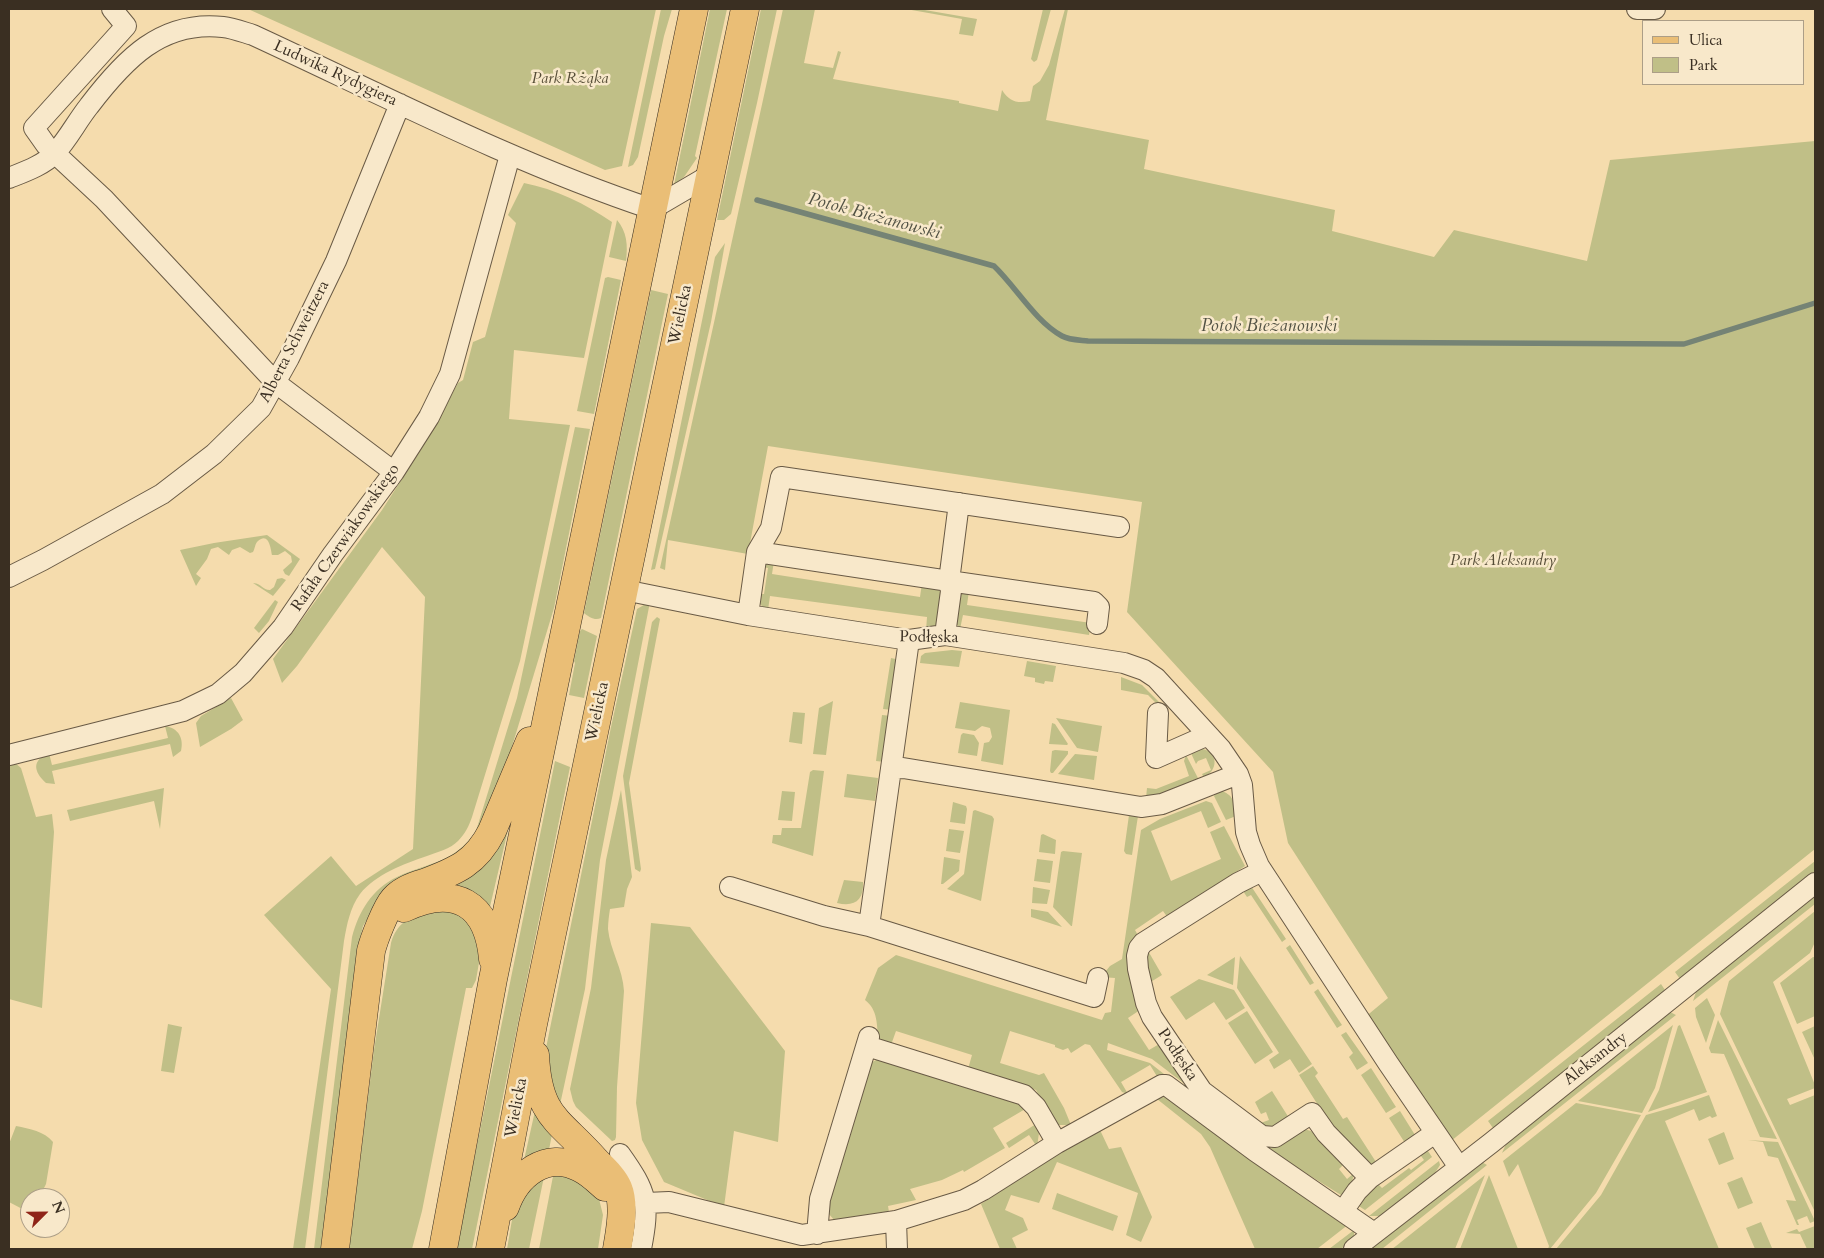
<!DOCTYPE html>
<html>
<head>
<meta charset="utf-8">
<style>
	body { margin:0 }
	#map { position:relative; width:1824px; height:1258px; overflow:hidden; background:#f5dcad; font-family:Cardo,serif }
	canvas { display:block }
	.frame { position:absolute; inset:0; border:10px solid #3a2f22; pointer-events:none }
	.legend { position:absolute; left:1642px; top:20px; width:162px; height:65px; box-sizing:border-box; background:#f8e8ca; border:1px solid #ac9e87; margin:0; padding:6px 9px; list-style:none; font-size:15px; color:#3a2f22 }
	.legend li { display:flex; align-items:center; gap:10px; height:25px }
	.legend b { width:25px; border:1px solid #ac9e87 }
	.north { position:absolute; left:20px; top:1188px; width:50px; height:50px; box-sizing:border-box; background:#f8e8ca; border:1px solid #ac9e87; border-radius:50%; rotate:67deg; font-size:14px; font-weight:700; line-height:20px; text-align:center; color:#3a2f22 }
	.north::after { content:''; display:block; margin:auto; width:18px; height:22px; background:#8f2418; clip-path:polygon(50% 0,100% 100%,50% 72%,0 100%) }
</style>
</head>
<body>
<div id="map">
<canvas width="1824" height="1258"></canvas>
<div class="frame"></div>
<ul class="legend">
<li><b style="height:6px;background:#eabe76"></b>Ulica</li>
<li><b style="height:14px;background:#c0bf87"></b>Park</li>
</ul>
<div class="north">N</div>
</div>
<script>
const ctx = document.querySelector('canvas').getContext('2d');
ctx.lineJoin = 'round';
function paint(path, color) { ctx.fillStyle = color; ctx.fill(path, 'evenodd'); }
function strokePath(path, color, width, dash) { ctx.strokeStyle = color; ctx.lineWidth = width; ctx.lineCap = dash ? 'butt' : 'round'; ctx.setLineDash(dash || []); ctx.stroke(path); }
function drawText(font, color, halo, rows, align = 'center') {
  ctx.font = font + ' Cardo,serif'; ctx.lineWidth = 5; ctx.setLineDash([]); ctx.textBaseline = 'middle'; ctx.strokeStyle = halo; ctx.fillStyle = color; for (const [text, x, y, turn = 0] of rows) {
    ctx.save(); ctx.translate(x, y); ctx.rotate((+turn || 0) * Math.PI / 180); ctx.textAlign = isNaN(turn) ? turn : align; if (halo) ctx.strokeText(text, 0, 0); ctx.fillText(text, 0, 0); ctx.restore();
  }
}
paint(new Path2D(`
	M248,9H656L622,166L605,170Z
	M661,9H672L664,36L638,157L633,165L628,167Z
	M710,9H727L695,156L697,158L684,177L674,185Z
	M761,9H777L757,103L731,214L724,220H717Z
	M783,9H815L804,63L833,68L838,51L841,52L833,79L959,101V103L998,111L1002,90C1009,101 1017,104 1030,101L1033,86L1040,81L1049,65L1065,9H1068L1046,120L1149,140L1144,169L1335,210L1332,231L1434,257L1454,230L1587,261L1610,160L1815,141V849L1451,1141L1364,1018L1388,998L1288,843L1273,772L1127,612L1142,502L768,446L748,554L668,540L665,570L660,568Z
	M906,9H919L977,19L973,36L959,34L962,19Z
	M1043,9H1051L1037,60L1034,62L1031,59Z
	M524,183C555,189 586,204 612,222L584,358L514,350L509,419L570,425L520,661L472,817C469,826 465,834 458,841C450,849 438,852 427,856C404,864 376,874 360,894C350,908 347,924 344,941L305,1249H293L331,989L264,915L331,856L356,886L413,849L425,597L382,547L297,666L282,683L273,659L382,510L420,451L458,383L463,380L473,342L485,337L516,223L508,215Z
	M617,220C627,232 628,245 626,261L609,257Z
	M725,243L711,322L655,569L651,570L715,257Z
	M608,277L621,280L594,414L577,411L605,278Z
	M651,290L668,294L601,618C595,621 589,617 584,613Z
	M575,427L590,429L554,608L500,786L480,840L376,905L363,926L360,939L323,1249H314L352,937C359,911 372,889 397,877C429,862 455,863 476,831L517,698Z
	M267,535L300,559L289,576L285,574L283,570L292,562L291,556L285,551L278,555H272C271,550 269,531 258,541C255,543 255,549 253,552L250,553L240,547L232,550L229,555L218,547L211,549L207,559L196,574L201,578L196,586L180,550L214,543Z
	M774,561L772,574L920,597L922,583L939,588C942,594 940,619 936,625C934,628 929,630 926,631L927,617L770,596L768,610C760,607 759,602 758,594H764L768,568L762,567L765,563Z
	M282,578L286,580L273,596L253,583C263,584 262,590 270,590L274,587L277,579Z
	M969,591L967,605L1091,623L1089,635L963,615L960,629L956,623L959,596L962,592Z
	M275,600L278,602L269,621L259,633L254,628Z
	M649,602V607L600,860L585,989L558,1114L544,1058L611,727L637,609Z
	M657,617L660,619L629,783L641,869L640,872L635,869L623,776L652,622Z
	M582,629L597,636L584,698L569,695L575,663L574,661L580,631Z
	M952,650L962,651L959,667L920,663L921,656L925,653Z
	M891,658L900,660L893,710L883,709Z
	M1027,661L1056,666L1053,682L1045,681L1044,684L1035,682V678L1024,676Z
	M1121,677L1142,685L1162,705L1160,707L1148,695L1121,690Z
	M231,698L243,720L231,729L200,747L196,723L201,716Z
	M833,701L826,755L813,754L819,708Z
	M960,702L1010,710L1003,765L981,761L984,743L989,742L992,737L990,728L982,726L975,731L955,728Z
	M793,712L805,713L802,744L789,742Z
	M882,715L892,716L885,762L876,761Z
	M1056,718L1102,726L1098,752L1077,748Z
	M1052,723L1055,724L1068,744L1067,745L1049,744Z
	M165,726C179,728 184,739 181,751L173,757L170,744L52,771L55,784L46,783C33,771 32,760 49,753L52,765L168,738Z
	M963,733L974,735L979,743L977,756L958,753L961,735Z
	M1196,748C1217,748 1221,768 1204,778L1202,774L1211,770L1206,758L1198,761L1196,764L1190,751Z
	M1055,750L1068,751V754L1053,773H1051L1050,771L1052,751Z
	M1075,754L1097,756L1094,780L1058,774Z
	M1186,755L1199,780L1159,797L1146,798L1147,788L1156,789L1189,776L1184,761Z
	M555,761L570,767L472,1249H456Z
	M9,762H14L21,768L36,817L52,814L54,832L42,1008L9,999Z
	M813,770L824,771L813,856L772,843L773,835H781L782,828H801L810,772Z
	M847,774L878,778L875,801L844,797Z
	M164,788L160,829L154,801L70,821L67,810Z
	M621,790L632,877L627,889L624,907L610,909C609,915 608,923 608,929C610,950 623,969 624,991L617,1087L616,1137L615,1140L612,1141L576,1107L573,1101L570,1089L591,988L606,860Z
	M782,791L795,792L792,821L778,820Z
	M1222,791C1235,796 1234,804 1236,816L1226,820L1214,796L1217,792Z
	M1206,801L1212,803L1221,822L1208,828L1201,811L1151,831L1171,881L1221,859L1210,832L1224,826L1245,866L1168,918L1163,911L1135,930L1139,937L1140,1010L1128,1018L1149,1050L1161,1043L1190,1088L1152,1059L1108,1043L1107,1050L1150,1063L1164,1074L1158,1078L1150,1065L1121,1082L1128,1094L1122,1092L1090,1045L1085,1044L1071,1053L1068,1048L1063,1050L1055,1047V1045L1010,1031L1000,1063L1039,1075L1044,1073L1064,1108L1071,1125H1058L1050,1115L1036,1090L968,1069L972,1055L896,1031L891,1045L878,1040C877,1025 878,1010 865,1000L878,968L896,955L1102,1020L1105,1013L1111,1012L1115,978L1101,977L1110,966L1122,959L1141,830L1160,819Z
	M953,802L966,806L967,809L965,824L950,822Z
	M975,810L992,816L994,819L981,901L947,889L964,874L973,811Z
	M1129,815L1138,816L1132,855L1126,854L1124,851Z
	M511,817L489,911L444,889Z
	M949,829L964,831L960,853L946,851Z
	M1043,834L1056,840L1055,854L1039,852L1041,835Z
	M1063,851L1082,853L1072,926H1071L1053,907L1061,852Z
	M944,857L960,860L959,871L943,884H941Z
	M1037,859L1053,861L1050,883L1034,881Z
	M1815,861V871L1680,979L1675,972Z
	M844,880L863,882C864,901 854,907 837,903Z
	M1251,886L1286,939L1282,942L1251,895L1247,897L1241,888Z
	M1033,887L1050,890L1047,904L1032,903Z
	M1815,895V904L1693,1001L1697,989Z
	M1031,909L1048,912L1062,927L1031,917Z
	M422,911H462L482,945L476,980L472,988H466L422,1211L412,1249H349L374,1050L391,943C396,925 407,919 422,911Z
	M1815,911V942L1810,953L1773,982L1815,1085V1088L1787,1099L1790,1105L1815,1095V1212L1720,1014L1729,981Z
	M651,923L690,927L785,1051L778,1142L734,1131L724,1207L664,1182L642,1140L636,1103Z
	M1290,945L1314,983L1310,985L1286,948Z
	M1147,949L1162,975L1149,983L1145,964Z
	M1240,956L1312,1064L1299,1073L1290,1059L1274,1069L1269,1060L1279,1053L1237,988Z
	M1235,957L1233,985L1207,975Z
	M1813,957H1815V1016L1797,1024L1780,983Z
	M1199,979L1234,990L1245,1008L1226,1020L1214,1002L1186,1020L1170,997Z
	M1661,984L1665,990L1493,1128L1488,1121Z
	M1318,989L1342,1025L1337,1028L1314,992Z
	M1707,998L1715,1015L1706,1043L1696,1017L1695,1008Z
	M1247,1011L1273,1052L1255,1064L1228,1023Z
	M1670,1012L1676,1015L1502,1153L1506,1144L1512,1136Z
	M1718,1020L1777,1139L1760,1137L1724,1054L1711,1053L1709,1048Z
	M168,1024L182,1027L174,1073L161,1071Z
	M1673,1025L1655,1088L1642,1113L1578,1101Z
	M1680,1025L1707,1092L1648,1112L1659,1090L1678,1026Z
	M1815,1026V1060L1802,1032Z
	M1346,1032L1368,1063L1357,1070L1349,1057L1353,1053L1341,1035Z
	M879,1059L1021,1103L1027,1108L993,1128L1005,1148L964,1172L963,1170L942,1180L910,1189L916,1200L888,1206L889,1212L835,1221L828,1213L826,1204L868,1068L872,1062Z
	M1313,1066L1318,1073L1315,1076L1343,1119L1347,1117L1376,1162L1373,1164H1368L1333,1129L1299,1075Z
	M1371,1068L1396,1107L1386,1113L1361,1075Z
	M1272,1091L1289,1118L1275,1127L1255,1125L1269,1120L1266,1112L1261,1114L1255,1102Z
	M1709,1095L1717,1116L1712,1118L1710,1116L1699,1121L1694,1109L1665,1121L1719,1249H1556L1601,1195L1646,1115L1681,1105Z
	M1167,1096L1349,1224L1317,1249H1255L1210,1147L1201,1134L1157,1099Z
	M1576,1103L1641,1115L1596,1193L1550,1249H1548L1549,1246L1518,1164L1509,1177L1503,1161Z
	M535,1111L553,1129L548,1155L524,1160Z
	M1400,1111L1415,1135L1405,1143L1389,1118Z
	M1036,1124L1039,1133L1037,1147L1029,1135L1009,1148L1006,1143Z
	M16,1126C30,1129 44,1131 53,1142L46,1184L39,1198H30V1210L28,1212L9,1202V1144Z
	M1301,1129C1319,1129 1333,1151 1345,1163L1339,1169L1347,1179L1353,1174C1354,1183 1348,1191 1341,1195L1275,1154L1256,1139L1271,1148Z
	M1100,1130L1109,1149L1121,1147L1152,1217L1141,1242L1126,1235L1138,1193L1057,1162L1039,1203L1011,1195L1005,1210L1023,1218L1028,1230L1012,1238L1017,1249H1000L981,1204L1063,1150Z
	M1724,1132L1734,1159L1719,1165L1708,1139Z
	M1748,1140L1778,1142L1815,1221L1810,1223L1807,1216L1797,1220L1799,1225H1797L1786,1200L1796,1201L1778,1158L1768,1156L1763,1142Z
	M1426,1148L1432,1157L1365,1210L1357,1205L1377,1183L1382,1188L1409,1168L1411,1170L1424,1160L1418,1152Z
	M1439,1161L1440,1165L1433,1176L1388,1213L1379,1216H1369Z
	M1480,1161L1487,1165L1382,1249H1370Z
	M554,1171L571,1173L594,1191L599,1199L603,1215L598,1249H539Z
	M545,1172L529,1249H507L515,1202Z
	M1485,1175L1455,1249H1392L1396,1246Z
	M1489,1175L1518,1249H1460Z
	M1742,1177L1753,1203L1738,1209L1727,1183Z
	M1057,1193L1118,1216L1113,1231L1052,1209Z
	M1761,1222L1772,1248L1755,1249L1746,1228Z
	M1815,1226V1249H1807L1800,1234L1786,1233L1797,1229L1799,1232Z
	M1354,1230V1238L1341,1249H1329Z`), '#c0bf87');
strokePath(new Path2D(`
	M757,200L994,266C1016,287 1035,321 1062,336C1069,340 1080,340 1088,341L1684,344L1815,303`), '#758375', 5.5);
const street = new Path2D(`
	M112,9L126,26L34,128L46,145L104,199L276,383L394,472
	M1637,9H1655
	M9,178C24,172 44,165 55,153C68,139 77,121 89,106C124,60 161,20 223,27C233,28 243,32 253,35C385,96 514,163 652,209L710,175
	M959,503L949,581L1094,602L1099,607L1097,624
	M757,552L949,581L951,591L945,635
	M9,577L43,560L162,494L214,454L261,408L289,358L336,261L400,104
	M624,590L748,615L909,640L945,635L1124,663L1144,670L1156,678L1221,749L1238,774L1242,785L1246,832L1250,845L1259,866L1388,1063L1459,1167
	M748,615L757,552L771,528L781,477L1119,527
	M909,640L869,926L1094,997L1098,978
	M1158,713L1156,758L1208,735
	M9,755L183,711L218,694L243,673L283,627L333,554L394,472L429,417L450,374L510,155
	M891,769L903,768L1141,807L1162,804L1238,774
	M1262,871L1238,883L1143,943L1139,948L1137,956L1138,969L1146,1003L1152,1017L1202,1091L1262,1136L1275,1137L1312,1113L1326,1133L1370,1178
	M730,887L824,916L869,926
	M867,1046L1024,1095L1036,1107L1057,1143
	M620,1154C647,1192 650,1203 641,1249
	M646,1203L669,1202L802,1235L896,1221L964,1200L983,1190L1057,1143L1162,1085H1166L1255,1151L1374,1233
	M1343,1211L1357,1191L1370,1178L1435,1133
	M896,1221L897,1249
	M817,1234L820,1199L869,1037
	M1354,1249L1491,1143L1815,883`);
const primary = new Path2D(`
	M404,908C455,884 488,903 493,959
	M535,1055C538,1118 559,1119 596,1161C604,1169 614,1178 618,1188C625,1205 620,1232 617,1249
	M505,1207C516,1175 546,1150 580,1168C589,1172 597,1180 605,1187
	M335,1249L371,951C374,939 386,908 394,899C402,890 413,886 424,883C456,871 476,863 492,831L530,741
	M443,1249L493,979L694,9
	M490,1249L533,1024L745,9`);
strokePath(street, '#695a45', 22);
strokePath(primary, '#3a2f22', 29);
strokePath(street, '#f8e8ca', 20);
strokePath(primary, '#eabe76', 28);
drawText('16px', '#3a2f22', '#f8e8ca', [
	["Ludwika Rydygiera",335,74,25],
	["Wielicka",681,315,-78],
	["Alberta Schweitzera",295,342,-63],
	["Rafała Czerwiakowskiego",346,538,-55],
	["Podłęska",929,638,1],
	["Wielicka",598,712,-78],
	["Podłęska",1177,1055,56],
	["Aleksandry",1596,1059,-38],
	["Wielicka",517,1108,-79]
]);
drawText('italic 16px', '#554c36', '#f8e8ca', [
	["Park Rżąka",570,79],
	["Park Aleksandry",1503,561]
]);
drawText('italic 18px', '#525244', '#f8e8ca', [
	["Potok Bieżanowski",874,217,15],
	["Potok Bieżanowski",1269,327]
]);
</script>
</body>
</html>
